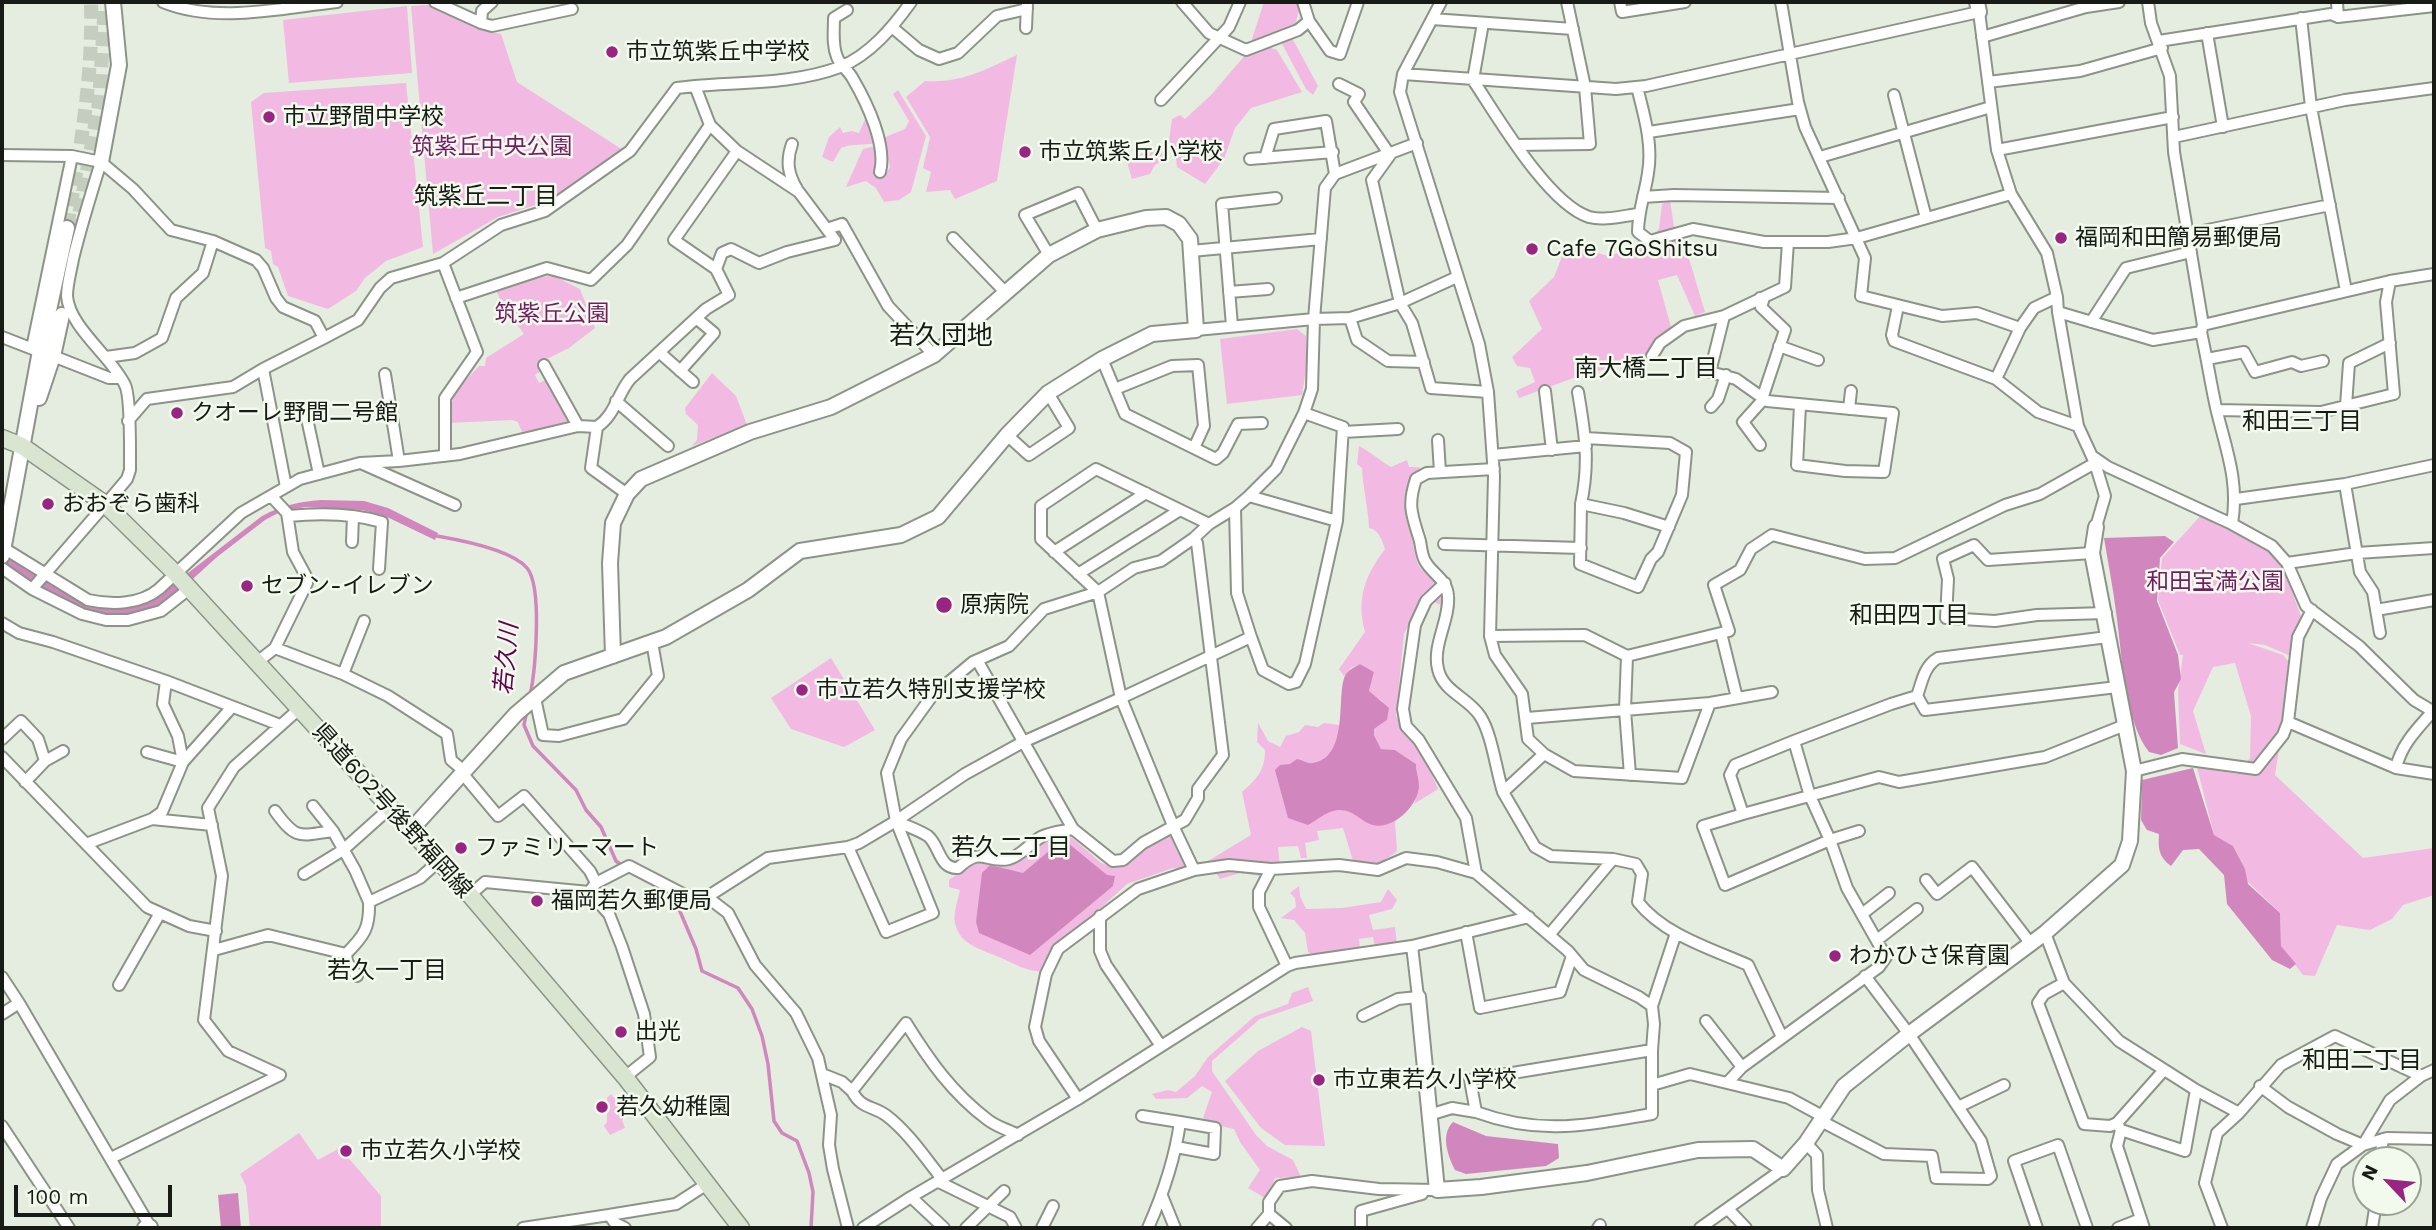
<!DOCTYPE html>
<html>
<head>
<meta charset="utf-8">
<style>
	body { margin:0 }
	#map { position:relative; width:2436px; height:1230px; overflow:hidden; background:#e4eddf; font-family:"Work Sans",sans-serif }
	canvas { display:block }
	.frame { position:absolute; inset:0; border:4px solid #171a15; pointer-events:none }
	.north { position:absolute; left:2352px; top:1146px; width:70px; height:70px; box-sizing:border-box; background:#f1faec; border:2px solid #9aa096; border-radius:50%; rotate:296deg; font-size:19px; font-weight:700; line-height:28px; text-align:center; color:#171a15 }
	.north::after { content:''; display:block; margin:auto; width:24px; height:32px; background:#982582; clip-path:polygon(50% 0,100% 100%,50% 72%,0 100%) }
	.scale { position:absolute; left:14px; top:1185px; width:158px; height:32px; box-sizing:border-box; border:4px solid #171a15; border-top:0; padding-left:9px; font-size:21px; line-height:24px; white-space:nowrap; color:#171a15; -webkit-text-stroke:5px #f1faec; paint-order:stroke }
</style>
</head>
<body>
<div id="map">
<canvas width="2436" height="1230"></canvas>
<div class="frame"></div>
<div class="north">N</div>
<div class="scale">100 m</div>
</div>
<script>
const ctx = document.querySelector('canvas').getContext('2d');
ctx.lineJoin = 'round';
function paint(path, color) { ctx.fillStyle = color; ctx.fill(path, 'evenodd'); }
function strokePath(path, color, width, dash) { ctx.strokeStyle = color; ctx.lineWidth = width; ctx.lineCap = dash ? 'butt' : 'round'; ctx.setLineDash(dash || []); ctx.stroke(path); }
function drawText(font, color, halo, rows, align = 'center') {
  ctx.font = font + ' "Work Sans","Noto Sans JP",sans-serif'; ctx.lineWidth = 5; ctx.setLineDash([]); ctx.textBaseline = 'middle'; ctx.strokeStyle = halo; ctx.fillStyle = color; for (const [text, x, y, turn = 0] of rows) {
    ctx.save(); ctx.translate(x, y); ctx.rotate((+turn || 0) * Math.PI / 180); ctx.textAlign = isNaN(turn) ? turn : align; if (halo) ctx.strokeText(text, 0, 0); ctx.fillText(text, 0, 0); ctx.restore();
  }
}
paint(new Path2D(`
	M1264,2H1299V10L1295,26L1251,42Z
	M428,5L476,28L501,34L517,82L623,150L551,200L498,217L433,254L411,6Z
	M407,6L412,73L289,83L283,20Z
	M1291,36L1318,86L1313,95L1306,89L1280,40Z
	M1268,47L1277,50L1302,92L1251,108L1235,128L1224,159L1205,184L1177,167L1174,145L1169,141L1172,119L1180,115L1185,119L1211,95L1247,53Z
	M1017,55L997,181L955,199L950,190L926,192L931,172L923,168L930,137L906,97L925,81C963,83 984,70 1017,55Z
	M406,83L423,247L386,261L365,278L356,291L328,309L288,296L278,267L273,264L271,251L265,248L251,102L264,93Z
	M898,90L926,136L911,192L899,200L884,202L876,188L866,181L846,187L863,149L875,146L879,165L878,174H886L890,167L883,138L905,129L909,121L893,94Z
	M866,117L876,143C863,146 852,143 841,148L833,162L822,157L829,137L840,127L843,133L852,131L859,133Z
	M1167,146L1168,158L1155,165L1150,174L1132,179L1126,158Z
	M1670,200L1674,227L1690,262L1705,312L1695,316L1677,275L1658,280L1671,327L1664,343L1643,362L1587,373L1519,398L1516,391L1535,382L1530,368L1517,366L1512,357L1542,329L1529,301L1554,277L1567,244L1608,256L1644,245L1659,229L1662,204Z
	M552,275L580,289L595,328L569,348L539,363L541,371L535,375L539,383L548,379L571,419L570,424L522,432L518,422L512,420L448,423C451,393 459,388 479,366H485L486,358L524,334L503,305L495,288Z
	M1297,329L1306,336L1307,363L1302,395L1227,404L1220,339Z
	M712,373L736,396L747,425L692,446L697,440L698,425L686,414L685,408Z
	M1359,446C1371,452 1380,461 1391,467L1407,460L1409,467H1419L1421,471C1396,485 1406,517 1412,539C1414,547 1415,559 1419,566C1429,580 1447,584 1441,605L1423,597L1404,634L1396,716L1420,748L1438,789L1414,804L1419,785L1416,764L1395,750L1381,749L1374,735V729L1387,720L1382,701L1374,697L1369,691L1374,672L1360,664L1351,668L1344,676L1339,669L1365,632C1356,598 1365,576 1385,549C1382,540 1379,530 1369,528C1368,507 1363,489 1362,468L1357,464Z
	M2203,513L2269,548L2284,570L2302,619L2293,657L2265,645L2248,643L2283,655L2292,666L2275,775L2363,858L2434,848V895L2403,905L2392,919L2370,930L2337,925L2315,976L2303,975L2281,946L2280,913L2247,881L2245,869L2233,846L2214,835L2197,767L2237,774L2250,758L2251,716L2235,663L2213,667L2193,711L2206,754L2180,744L2178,691L2183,655H2180L2158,600L2162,558Z
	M831,658L875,730L844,747L791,729L771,698Z
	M1258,723L1268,741L1280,747L1286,736L1299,732L1305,725L1318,727L1324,723L1339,725L1395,821L1397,851C1383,864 1370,866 1353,861L1343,828L1317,831L1319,840L1305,843L1307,858H1301L1298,846L1278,847L1280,866L1264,863L1261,876L1240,873L1220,879L1208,861L1251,835L1242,792C1257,779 1265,770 1265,750L1257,742Z
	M1172,834L1188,865L1182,870L1173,868L1127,884L1092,916L1053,947L1042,972C1024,970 1017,965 1001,958C982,949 960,946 955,923C953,914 958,899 960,890L949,887V880L976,861L1008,865L1017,863L1041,844L1070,836L1101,863L1114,867L1130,857L1143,845Z
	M1299,886L1300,896L1306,909L1342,908L1381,902L1388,889L1397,900L1392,909L1369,915L1373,930L1395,927L1397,944L1375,946L1373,937L1359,939L1360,949L1314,955L1308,952L1305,933L1294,920L1281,918L1296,907L1295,898L1290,893Z
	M1308,987L1313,1001L1260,1019L1212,1061V1071L1256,1135L1267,1146L1293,1160L1301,1177L1275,1178L1267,1199L1248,1188L1260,1170L1240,1142L1234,1129L1216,1125L1203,1118L1212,1092L1202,1086L1187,1098L1156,1099L1152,1094L1168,1090L1176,1092L1195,1076L1208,1057L1255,1016L1288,1004L1292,993Z
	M1302,1027L1311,1031L1325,1146L1285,1145L1261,1128L1225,1081L1258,1051Z
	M611,1094L627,1114L622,1120L625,1128L610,1135L604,1126L607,1122V1098Z
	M299,1133L318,1160L340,1148L381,1196V1228H250L246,1186L240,1174Z`), '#f2bae2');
paint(new Path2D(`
	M321,500L364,501L388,508L438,533L435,540L385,516L362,510L305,507L280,512L265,520L217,557L163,606L118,617L82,611L29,582L2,563V551L86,602L158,596L262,516C282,505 299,502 321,500Z
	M2165,536L2174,542L2160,558L2157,601L2178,655L2181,679L2174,692L2178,748L2161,755L2149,752C2124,720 2122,652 2116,612C2113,587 2108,563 2104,538Z
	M1360,664L1374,672L1369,691L1389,708L1387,720L1374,729V735L1381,749L1395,750L1416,764C1416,771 1419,779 1419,786C1418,806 1393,830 1373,825C1359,821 1354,809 1338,810C1327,811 1317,820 1308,825L1288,818L1275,770L1280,765L1290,764L1297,759C1303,760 1307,764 1313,763C1351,757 1335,691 1346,674C1350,669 1355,667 1360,664Z
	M2193,768L2214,835L2233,846L2245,869L2248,884L2280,913L2281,946L2296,964L2290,969L2272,960L2227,904L2224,875L2199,849L2183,850L2171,866C2159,857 2158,849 2159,834L2147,830L2141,820L2142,780Z
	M1068,843L1107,875L1115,876L1113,886L1030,955L979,933L976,922L982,873L990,865L1023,873L1049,851Z
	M1453,1122L1486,1136L1558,1144L1559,1158L1546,1166L1466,1174L1455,1170C1448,1156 1440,1135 1453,1122Z
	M238,1193L241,1228H221L218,1195Z`), '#d186bd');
strokePath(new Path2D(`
	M437,536C460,540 512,550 527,568C543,587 535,672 530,696
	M527,710L524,725L533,746L576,790L586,810L601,827L616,861L624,867
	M630,872L673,895L696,949L702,971L738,988L752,1009L762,1036L768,1064L774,1121L782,1133L797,1141L809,1173L813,1192L811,1228`), '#d186bd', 3.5);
strokePath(new Path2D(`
	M67,227C80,149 93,81 91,2
	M76,233L99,103L105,2`), '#c5cdc1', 14, [14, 7]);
const minor = new Path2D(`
	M163,2C217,24 281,8 337,2
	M435,2L481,23L482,11L492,2
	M1182,2L1209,33L1246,50L1298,30L1309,21L1303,2
	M1441,2L1403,74L1400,92L1479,344L1488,392L1494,476L1490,636L1495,655L1522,694L1528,739L1544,754L1574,771L1682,778L1710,703
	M1620,2L1622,12L1685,2
	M1781,2L1798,102L1805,127L1865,258L1861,296L1942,316L1977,313L2020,328L2034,308L2057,297
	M2337,2L2338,17
	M847,10L834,18C834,31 832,45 837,57C840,65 849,71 853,79C867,103 887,145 880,172
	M2301,18L2311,107L2346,291
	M1432,19L1573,29
	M1309,21L1330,51L1340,54L1358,2
	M481,23L492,26L572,9
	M1483,23L1473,80C1497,116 1548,204 1589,217C1604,221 1622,216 1638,214
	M893,28L919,50L939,59L958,53L997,16L1027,9
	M1026,28L1027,5
	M2207,33L2223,127
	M1982,37L2086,7L2119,2
	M2159,41L2331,14L2338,17L2434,6
	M1403,74L1616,89L1646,86L1979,12L1997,150L2011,194L2047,253L2057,297L2058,312L2078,426L2095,463L2105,496L2096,527
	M1988,82L2080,71L2162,48
	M1339,84L1359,94L1354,102L1390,155L1372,180L1400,303L1412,323L1431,388L1488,392
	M695,86C742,82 795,84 840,67C870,55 893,27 911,2
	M1637,87C1644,115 1653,144 1648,173C1645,194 1638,211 1638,232L1650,241L1693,229L1764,242H1828L1857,238L2011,194
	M1894,95L1926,218
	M1161,100L1229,27L1240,2
	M1649,132L1800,109
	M2174,137L2345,100L2434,88
	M792,144C786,161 788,174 797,189
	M1516,145L1590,144L1585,87L1567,2
	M1997,150L2173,117
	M2,155L72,156L101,162L133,189L171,230L213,241L256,260L263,268L276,298L283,307L315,321L324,338L358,320L380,288L391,278L443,263L501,225L545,211L630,151L677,88L695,86L710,125L737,151L674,240L716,269L729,295L706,309L630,379C617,395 615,415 597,427L591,468L627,494
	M1820,157L1991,107
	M1265,158L1274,129L1326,121L1335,174
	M1250,159L1333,152
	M1643,197L1674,195L1839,198
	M827,229L842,224L888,306L934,355
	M2188,234L2330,205
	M953,238L1005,292
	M1191,251L1321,239
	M1049,255L1025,215L1078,193L1097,230
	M443,263L477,352L445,398V456
	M716,269L722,253L731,249L759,263L787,252L835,240L799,192L737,151
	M1229,292L1268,289
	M456,298L547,268L591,280L627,245L710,125
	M1898,306L1892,335L1894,341L1996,379
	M2058,312L2153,340L2201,332L2203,325L2174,152L2170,76L2151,23L2148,2
	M1724,316L1710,372L1736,379L1767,401L1893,413L1884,472L1845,471L1797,465L1800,405
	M1350,318L1357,340L1388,361L1424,362
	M2091,322L2126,268L2191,252
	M2203,325L2390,281L2434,274
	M1232,326L1222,204L1276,198
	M2020,328L1996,379L2038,412L2078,426
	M1196,330L1314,319L1325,188L1335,174L1417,143
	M2201,332C2207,358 2211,386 2217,412C2227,452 2239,483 2232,524
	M2,337L38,351
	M1779,346L1818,360
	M32,348L72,156
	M659,352L693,382
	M53,356L109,378H121
	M1652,356L1660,343L1684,326L1724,316L1785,287L1788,242
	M106,357L135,353L162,338L176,298L203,273L213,241
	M1102,359L1125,414L1216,459L1223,453L1238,424L1262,423
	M2207,359L2244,352L2255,372L2292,362L2301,366L2323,361
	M544,365L578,426
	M680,371L714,333L696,318
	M385,374L399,461
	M1115,389L1172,366L1198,365L1204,426L1194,448
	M1545,391L1552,450
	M1578,392C1585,434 1590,461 1581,504L1624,513L1669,527
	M616,401L668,446
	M2346,406L2349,363L2390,343
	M1711,407L1718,399L1726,375
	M1849,409L1851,391
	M2217,410L2321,412L2394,394L2386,302L2390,281
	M1304,413L1312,389L1314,319L1350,318L1400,303L1457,277
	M306,414L319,474
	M128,421L147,399L233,387L263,369
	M1343,432L1398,429
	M1007,435L1029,455L1069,428L1048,393
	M1438,440L1440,472
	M1760,445L1743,422L1761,402L1785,330L1761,307L1763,301L1760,298
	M1493,455L1586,446
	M2092,456L2108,467L2232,524L2272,546L2287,563L2306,606L2359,646L2414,700L2434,712
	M363,464L455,505
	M1494,469L1427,473L1416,479C1407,506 1412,515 1420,541C1421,547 1422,556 1425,561C1432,574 1447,579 1448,596C1450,620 1432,645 1438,669C1443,692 1469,698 1480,716C1492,734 1496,770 1503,792L1544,754
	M2345,484L2360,572L2373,592L2380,633
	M286,487L263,369L324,338
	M2236,499L2345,484L2434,465
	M1581,504L1580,564L1638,587L1651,559L1658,552L1682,495L1686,452L1670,443L1586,438
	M1235,508L1249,496L1337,521L1343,427L1304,413L1276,469L1249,496
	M288,516C319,513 352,513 382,522L379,569
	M352,542L353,516
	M1444,544L1581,548
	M2,547L88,600C111,605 140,605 159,589L241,513L300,479L360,463L399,461L460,454L578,426L597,427
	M1054,552L1146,493
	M2092,553L1988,560L1974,545L1943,559L1948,579L1946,618L1995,621L2037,615L2106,613
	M2287,563L2357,553L2434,548
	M2,568L32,589L82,614L106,620H128L161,611L189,589
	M1078,574L1180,510
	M32,589L116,492L127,479L130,470C130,453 131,396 125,385C112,357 69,327 67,296C67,284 71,271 73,259C81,226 91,194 101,162
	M1098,592L1121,698L1023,742L965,774L896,821L887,773L901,739L932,696L973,662L1009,646L1044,609L1098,592L1134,568L1161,561L1194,538L1209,524L1096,469L1041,506V539L1098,592
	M2376,610L2434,600
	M2,623L19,633L53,642L166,681L280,725
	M1721,633L1737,698
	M1490,636L1585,635L1627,656L1729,631L1714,585L1740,570L1751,549L1772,535L1865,559L1895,558L2005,505L2040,494L2095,463
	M1251,637L1263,670L1289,684L1296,682L1305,664L1337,521
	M275,648L343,674L388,696L447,734L451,760L464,771
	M1627,656L1625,710L1630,775
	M977,660L1073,829
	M256,663L275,648L307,583V578L293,552L287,513L272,497
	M343,674L364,621
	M1917,696L1925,710L2117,687
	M535,698L543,735L559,736L623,719L658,676L652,642
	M1527,718L1710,703L1772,692
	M2288,722L2298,637L2312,610
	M2,739L21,721L38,739L45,761L25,782
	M1794,741L1735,765L1730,775L1743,814L1703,826L1725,885L1830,840L1859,831
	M147,752L183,762L178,736L163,704L166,681
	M2,757L147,907L189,926L216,931
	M45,761L63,751
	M2396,768C2401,745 2417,729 2433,711
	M2134,771L2182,759L2256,769L2283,735L2288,722L2396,768L2434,774
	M462,773L498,816L524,796L590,871L596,883
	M1503,792L1535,847L1551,856L1613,859L1636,864L1642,874L1638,902C1664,935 1712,949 1748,965L1782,1037
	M313,806L333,831
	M275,811C296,840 299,836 333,831L355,870L369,902
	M1743,814L1879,777L1899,782L2045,757L2125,725
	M152,819L162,812L183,762L232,707
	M86,844L152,819L212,825
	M848,847L886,932L933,913L896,821
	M1194,870L1174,828L1121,698L1251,637L1237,593L1235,508L1209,524
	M304,874L343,850L390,808
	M1926,880L1937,894L1972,867L2031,944
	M589,892L609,914L622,947L644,1014L650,1057L625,1077
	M470,895L485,882L589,892L596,883L629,866L685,895L707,897L768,858L848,847L859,843L896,821C906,826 919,830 928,836C940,846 939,869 958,868C983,845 984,864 1009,859C1021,856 1030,843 1041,837C1050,832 1063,831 1073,829L1113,861L1123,860L1143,843L1185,820L1198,798V789L1223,755L1197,543L1194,538
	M707,897L728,913L755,965L796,1013L818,1058L831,1115L829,1145L833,1169L848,1228
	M1862,914L1889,893
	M1100,916V951L1106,965L1161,1046
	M1466,932L1480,1008L1560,992L1572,956
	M2045,933L2064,983L2119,1041L2196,1090L2239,1113L2281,1065L2335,1036L2421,1076L2434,1070
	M1549,935L1613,859
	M1877,940L1917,909
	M214,950L268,935L346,954L347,962L357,976
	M346,954C364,936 370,928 369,902L420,878L439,861
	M1287,966L1259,907V892L1271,869L1339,865L1378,870L1406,858L1437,862L1476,873
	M2,977L19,1003L151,1228
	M2064,983L2044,994L2038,1003L2084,1124L2110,1126L2117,1123
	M119,985L160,913
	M1652,1006L1676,933
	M2,1014L19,1003
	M1363,1016L1398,999L1418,997L1412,946
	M1706,1021L1742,1067
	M1652,1050V1085L1690,1074L1727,1083
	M822,1074L842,1082L852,1091
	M2260,1086L2288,1107L2337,1134L2363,1145L2387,1138L2434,1139
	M1078,1099L1039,1041L1035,1027L1046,974L1058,949L1138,889L1194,870L1229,865L1271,869
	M1958,1107L2004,1085
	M1476,1112C1542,1136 1586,1125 1652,1114V1085
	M1429,1115L1452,1108L1476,1112L1470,1080L1652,1050L1654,1024L1652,1006L1639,997L1584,970L1568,951L1476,873L1466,818L1419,740L1406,726L1403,709L1415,625L1426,601L1445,583
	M1142,1116L1180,1122C1175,1159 1163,1194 1148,1228
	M1824,1117L1789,1098L1727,1083L1742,1067L1879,967L1886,957L1847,888L1830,840L1810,796L1794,741L1891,704L1917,696C1922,682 1924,666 1938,658L2108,637
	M1821,1121L1884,1154L1932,1156L1936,1178L1988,1179L1991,1176L1981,1141L1909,1034L1865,976
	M2,1126L69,1228
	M2119,1127L2117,1123L2164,1070
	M1806,1143L1817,1155L1818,1190L1827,1228
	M1176,1147L1214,1154L1215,1128L1180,1122
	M111,1158L280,1075L228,1051L204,1020L222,876L208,808L234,767L299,709
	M2380,1160L2383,1139
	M943,1180C926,1159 909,1133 887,1116C873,1105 862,1110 852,1091L906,1023C929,1060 952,1093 988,1120C997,1127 1009,1130 1018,1135
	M939,1182L1010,1217L1016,1228
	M1162,1196L1175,1228
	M911,1197L944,1228
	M1728,1209L1746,1228
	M1269,1214L1286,1228
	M609,1215L676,1204L707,1184
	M2141,1219L2117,1146L2121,1130L2185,1151L2196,1090
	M523,1228L609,1215L615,1223L625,1228
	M863,1228L911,1197L1078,1099L1287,966L1295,963L1412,946L1529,917
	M966,1228L1004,1191
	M1042,1228L1053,1206
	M1257,1228L1269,1214V1202L1280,1186L1312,1181L1379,1189L1437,1190
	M1361,1228V1211L1422,1194
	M1598,1228L1600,1225
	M1700,1228L1783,1169
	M2037,1228L2014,1161L2058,1145L2087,1228
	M2118,1228L2141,1219L2144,1228
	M2222,1228L2205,1183L2217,1133L2239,1113
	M2312,1228L2321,1198L2337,1164L2363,1145L2390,1100L2421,1076
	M2372,1228L2376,1202`);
const tertiary = new Path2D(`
	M1977,2L1979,12
	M101,162L119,65L113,2
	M39,398L53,356L62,315
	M2,556L40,351L67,228
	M410,831L516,714L564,673L666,637L748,590L800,551L901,535L938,517L1007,435L1048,393L1102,359L1152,334L1196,330L1190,239L1179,224L1166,217L1146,218L1097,230L1049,255L934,355L831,407L750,432L641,479L627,494L613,523L610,563L613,656
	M1418,997L1437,1190L1481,1187L1587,1173L1698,1150L1753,1149L1783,1169L1806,1143L1844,1086L1909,1034L2045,933L2122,865L2130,841L2134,771L2092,553L2096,527
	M145,1228L150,1227`);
const secondary = new Path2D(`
	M2,438L22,446L105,504L176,574L470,895L625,1077L741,1228`);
strokePath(minor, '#8c9487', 14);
strokePath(tertiary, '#8c9487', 18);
strokePath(secondary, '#8c9487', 19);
strokePath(minor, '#fff', 10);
strokePath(tertiary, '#fff', 14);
strokePath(secondary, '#d9e5d1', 16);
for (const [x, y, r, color] of [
	[612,52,7,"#982582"],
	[269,117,7,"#982582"],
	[1025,152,7,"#982582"],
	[2061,238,7,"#982582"],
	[1532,249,7,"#982582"],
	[177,413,7,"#982582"],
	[48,504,7,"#982582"],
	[247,586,7,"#982582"],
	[944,605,9,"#982582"],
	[802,690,7,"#982582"],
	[461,848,7,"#982582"],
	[537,901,7,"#982582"],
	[1835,956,7,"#982582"],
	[621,1032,7,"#982582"],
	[1319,1080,7,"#982582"],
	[602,1107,7,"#982582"],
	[346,1151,7,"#982582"]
]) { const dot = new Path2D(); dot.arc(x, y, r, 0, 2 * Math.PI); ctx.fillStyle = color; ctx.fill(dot); strokePath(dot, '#f1faec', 2.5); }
drawText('23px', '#171a15', '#f1faec', [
	["市立筑紫丘中学校",626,52],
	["市立野間中学校",283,117],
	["市立筑紫丘小学校",1039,152],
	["福岡和田簡易郵便局",2075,238],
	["Cafe 7GoShitsu",1546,249],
	["クオーレ野間二号館",191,413],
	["おおぞら歯科",62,504],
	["セブン-イレブン",261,586],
	["原病院",960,605],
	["市立若久特別支援学校",816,690],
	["ファミリーマート",475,848],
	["福岡若久郵便局",551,901],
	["わかひさ保育園",1849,956],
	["出光",635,1032],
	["市立東若久小学校",1333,1080],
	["若久幼稚園",616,1107],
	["市立若久小学校",360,1151]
], 'left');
drawText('23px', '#741c63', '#f1faec', [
	["筑紫丘中央公園",492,147],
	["筑紫丘公園",552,314],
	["和田宝満公園",2215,582]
]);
drawText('23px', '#171a15', '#f1faec', [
	["県道602号後野福岡線",392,811,48]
]);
drawText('24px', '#171a15', '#f1faec', [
	["筑紫丘二丁目",486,197],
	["南大橋二丁目",1646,369],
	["和田三丁目",2302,422],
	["和田四丁目",1909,616],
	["若久二丁目",1011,848],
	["若久一丁目",387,971],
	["和田二丁目",2362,1061]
]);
drawText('italic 24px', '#610352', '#f1faec', [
	["若久川",507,659,-85]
]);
drawText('26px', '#171a15', '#f1faec', [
	["若久団地",941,336]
]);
</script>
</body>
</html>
